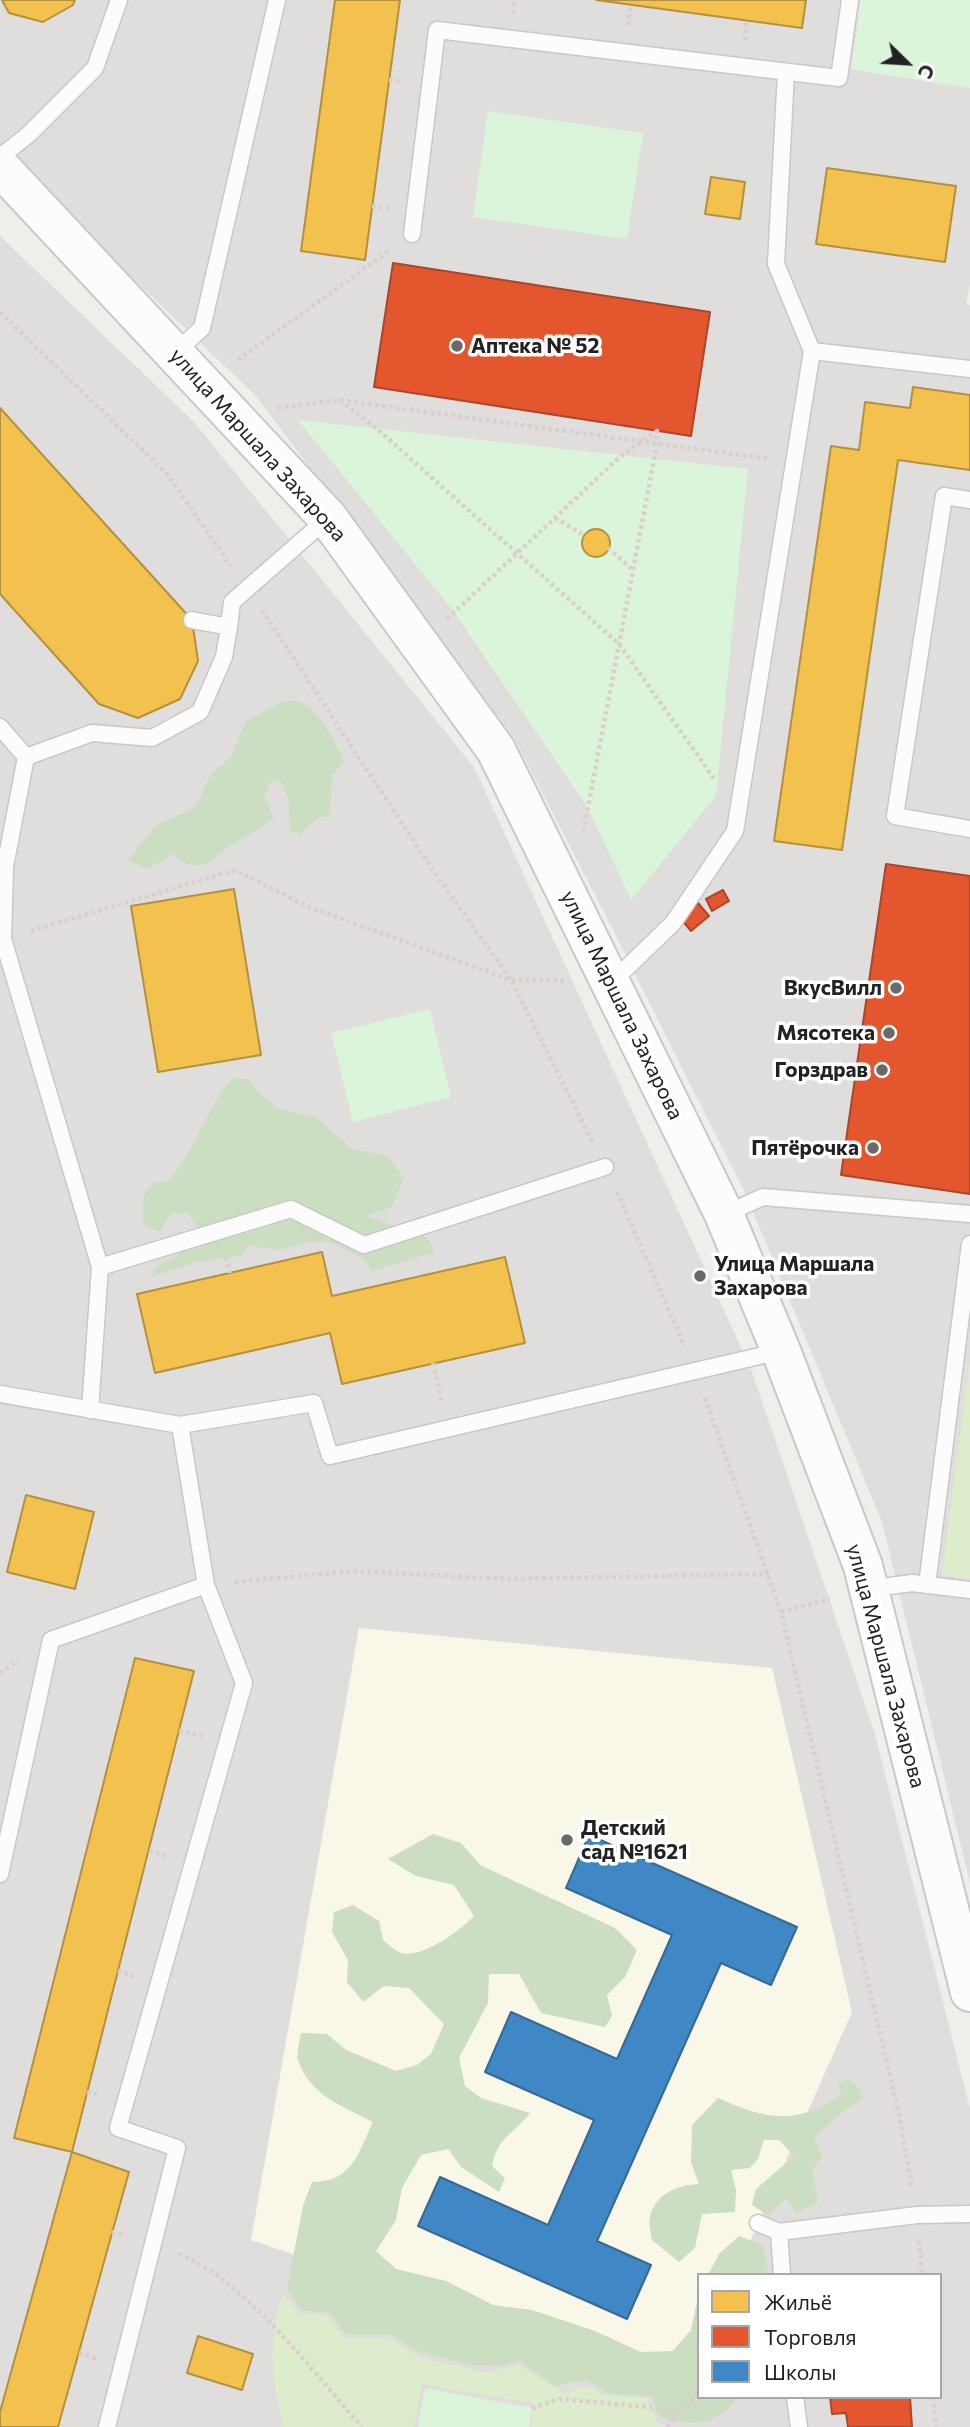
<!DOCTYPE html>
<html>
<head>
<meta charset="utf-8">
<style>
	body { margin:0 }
	#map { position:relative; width:970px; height:2427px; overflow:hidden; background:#f0eeeb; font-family:Commissioner,sans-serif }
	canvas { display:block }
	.legend { position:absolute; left:697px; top:2273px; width:245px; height:126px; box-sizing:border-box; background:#fff; border:2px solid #a7a7a7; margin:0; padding:9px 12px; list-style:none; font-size:21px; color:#222 }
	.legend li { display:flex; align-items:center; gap:14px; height:35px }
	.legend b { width:35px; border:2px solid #a7a7a7 }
	.north { position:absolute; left:872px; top:28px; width:70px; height:70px; -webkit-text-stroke:5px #fff; paint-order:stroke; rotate:114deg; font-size:19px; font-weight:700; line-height:28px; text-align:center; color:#222 }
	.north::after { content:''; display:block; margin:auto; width:24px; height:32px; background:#222; clip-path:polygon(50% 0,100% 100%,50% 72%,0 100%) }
</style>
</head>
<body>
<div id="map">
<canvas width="970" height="2427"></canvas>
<ul class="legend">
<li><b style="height:19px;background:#f2c14e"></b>Жильё</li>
<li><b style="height:19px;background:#e4572e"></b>Торговля</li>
<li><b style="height:19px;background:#3f88c5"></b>Школы</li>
</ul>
<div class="north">С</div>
</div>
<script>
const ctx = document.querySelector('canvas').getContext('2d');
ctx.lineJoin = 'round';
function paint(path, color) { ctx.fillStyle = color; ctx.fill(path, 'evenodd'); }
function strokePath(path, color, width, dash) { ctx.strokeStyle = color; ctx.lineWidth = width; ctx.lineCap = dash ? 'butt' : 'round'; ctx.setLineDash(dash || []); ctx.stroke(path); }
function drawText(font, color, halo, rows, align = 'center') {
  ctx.font = font + ' Commissioner,sans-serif'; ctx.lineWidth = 7; ctx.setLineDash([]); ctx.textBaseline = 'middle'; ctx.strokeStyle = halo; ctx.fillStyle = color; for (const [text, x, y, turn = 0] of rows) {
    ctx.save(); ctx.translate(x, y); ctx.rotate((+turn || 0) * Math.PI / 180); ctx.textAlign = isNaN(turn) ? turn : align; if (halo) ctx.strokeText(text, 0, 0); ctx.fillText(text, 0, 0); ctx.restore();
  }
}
paint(new Path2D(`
	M0,0H861L852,69L970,88V283L966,304L970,305V1883L882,1522L746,1195L613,930L514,738L255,395L0,152Z
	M0,236L194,422L474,767L751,1369L875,1734L970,2109V2427H0ZM699,2275H940V2397H699Z`), '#dfdedc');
paint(new Path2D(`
	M359,1628L772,1668L852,2012L735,2275H699V2355L685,2385L251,2240Z`), '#f8f7e8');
paint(new Path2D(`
	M970,1357V1579L942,1575Z
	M282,2294L300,2314L326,2315L344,2338L390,2339L421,2358L485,2372L519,2365L566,2394L585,2386L603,2395L647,2398L656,2422L672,2427H531L534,2403L422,2384L414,2427H284C271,2378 268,2344 282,2294Z`), '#ddeccb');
paint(new Path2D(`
	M283,701C288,701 296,700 300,702C319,710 337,744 344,762L332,776L330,816L317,818L300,834L290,831L288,799L280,780L270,782L264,797L274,819L225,849L205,865H188L173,854L147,869L128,860L156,825L195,808L211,774L231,757L246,721Z
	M232,1078L249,1079L258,1092L278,1108L316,1118L351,1148L389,1157L404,1178L392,1207L367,1216L428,1238L435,1252L372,1271L362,1258L330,1242L301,1243L281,1250L248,1246L241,1256L198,1262L151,1277L157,1266L177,1256L197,1227L188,1213H171L160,1232L143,1225V1196L153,1183L168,1181C197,1150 205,1109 232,1078Z
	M433,1834L461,1843L480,1865L615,1928L637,1950L625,1977L607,1995L612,2016L605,2027L541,2013L519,1974H489L488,2003L459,2058L465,2086L481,2098L530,2113C513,2135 498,2136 492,2166L505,2178L499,2192L461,2167L448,2149L421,2155L402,2188L396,2220L376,2251L396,2269L446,2281L493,2305L532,2310L595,2331L641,2352L673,2351L691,2330L699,2293V2397H738C716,2427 694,2427 658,2416L652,2397L606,2393L586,2380L555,2386L520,2361L501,2366L472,2365L422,2353L390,2335H346L330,2313L301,2310L287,2289L303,2206L312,2182C352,2182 358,2154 373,2122C344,2107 309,2095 298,2060C296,2053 300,2041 301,2033L327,2034L346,2050L396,2071L417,2065L431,2054L444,2024L409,1988L384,1986L363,2002L347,1982L348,1960L332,1932L334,1912L353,1905L379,1921L383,1940C388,1944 395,1951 401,1953C422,1959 461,1930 474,1916L454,1885L416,1876L388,1859Z
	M847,2079L859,2088L862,2099C847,2107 827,2125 815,2138L822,2156L812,2170L818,2202L796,2213L786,2198L768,2215L752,2205L756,2189L794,2156L779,2140H764L758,2159L750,2168L731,2170L736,2190L735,2212L702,2214L695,2248L679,2262L652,2240C651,2233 648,2223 650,2217C655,2193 679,2185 699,2184L691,2163L692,2125L718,2098C765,2119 794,2126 840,2096L841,2090L837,2084Z
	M739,2236L762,2245L769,2275H708L719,2254Z`), '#cbdec1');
paint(new Path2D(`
	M861,0H970V88L851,69Z
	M488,111L643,133L627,239L473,217Z
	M298,420L748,469L716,796L631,900L588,808L454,612Z
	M430,1009L451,1097L353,1122L331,1033Z
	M425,2388L532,2408L529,2427H418Z`), '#daf5da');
const homes = new Path2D(`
	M2,0H75L73,5L43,22L9,13Z
	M335,0H400L365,260L301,251Z
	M596,0H806L802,28Z
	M827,168L956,186L945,262L816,244Z
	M711,177L745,182L740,219L705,214Z
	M913,387L970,395V470L898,460L842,850L774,841L831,446L859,450L865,402L910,408Z
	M0,408L192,620L198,661L180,699L138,718L99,704L0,594Z
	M582 543a14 14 0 1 1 28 0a14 14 0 1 1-28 0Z
	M234,889L261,1055L158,1072L131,906Z
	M322,1252L332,1296L505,1257L525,1343L342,1384L330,1333L155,1373L137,1294Z
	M26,1495L94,1512L75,1589L7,1572Z
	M135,1658L194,1671L72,2152L14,2138Z
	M72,2152L129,2172L58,2427H0V2412Z
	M198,2336L253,2354L242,2390L187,2373Z`);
paint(homes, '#f2c14e');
strokePath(homes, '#b49141', 2);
const shops = new Path2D(`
	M393,263L710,312L691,436L374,387Z
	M886,864L970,876V1194L841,1175Z
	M723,890L729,901L712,911L706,899Z
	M698,903L709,916L691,931L680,918Z
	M830,2397H910L912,2427H848L846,2413L832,2414Z`);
paint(shops, '#e4572e');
strokePath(shops, '#aa472a', 2);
const schools = new Path2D(`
	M589,1835L797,1927L771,1985L721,1963L597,2241L651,2265L627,2319L418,2226L440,2177L548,2225L594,2120L485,2072L511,2012L617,2059L672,1935L566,1888Z`);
paint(schools, '#3f88c5');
strokePath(schools, '#366994', 2);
const service = new Path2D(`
	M786,72L776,264L812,351
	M0,157L28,135L95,68L119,0
	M412,234L437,30L839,78L850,0
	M176,352L202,328L277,0
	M970,500L944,496L895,816L970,829
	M229,627L232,602L328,518
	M0,727L26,757L3,877
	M26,757L92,733L152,738L200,712L224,657L229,627L192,620
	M0,869L5,868L3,939L100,1267L90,1410
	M612,982L673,923L735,831L812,351L970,369
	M725,1214L763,1197L970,1214
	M100,1267L291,1209L364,1245L605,1167
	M0,1394L180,1425L314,1403L330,1456L781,1351
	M927,1585L970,1244
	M868,1589L912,1583L970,1590
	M0,1874L51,1640L206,1585
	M758,2223L779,2232
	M782,2275L779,2232L917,2215L970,2214
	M795,2397L799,2427
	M107,2427L177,2148L118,2128L244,1683L206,1585L180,1425`);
const tertiary = new Path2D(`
	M0,167L328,518L496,750L724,1214L781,1351L863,1566L970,1992`);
strokePath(service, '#c9c8c7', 19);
strokePath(tertiary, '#c9c8c7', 42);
strokePath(new Path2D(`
	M513,13L515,0
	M628,25L631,5
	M745,40L747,20
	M389,80L402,81
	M372,206L389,208
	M0,312L168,475L231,566
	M238,360L390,250
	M340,400L376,428L619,644L715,780
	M278,408L340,400L769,459
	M555,518L584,535
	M608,548L633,570
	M262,610L434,872L511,980L593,1143
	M447,619L622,455L657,431V444L583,834
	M31,931L235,870L309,907L511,980L565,981
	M617,1192L685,1347
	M226,1257L230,1273
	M433,1363L442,1403
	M705,1398L781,1612L899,2114L912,2187
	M235,1582L353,1571L510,1579L769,1574
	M781,1612L830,1599
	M0,1673L18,1661
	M179,1731L202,1736
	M149,1851L168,1856
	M118,1971L134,1976
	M87,2092L100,2095
	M112,2232L127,2236
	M919,2241L922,2275
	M179,2254C246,2281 313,2372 362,2427
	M79,2353L98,2359
	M933,2397L936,2427
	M532,2408L559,2399L682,2410
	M667,2427L699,2392`), '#dccecd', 4.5, [3.5, 3.5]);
strokePath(service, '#fdfcfc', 16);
strokePath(tertiary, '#fdfcfc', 38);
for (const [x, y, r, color] of [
	[457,346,7,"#6a6968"],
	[896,988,7,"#6a6968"],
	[889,1033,7,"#6a6968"],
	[882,1070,7,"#6a6968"],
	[873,1148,7,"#6a6968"],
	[700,1276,7,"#6a6968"],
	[567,1840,7,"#6a6968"]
]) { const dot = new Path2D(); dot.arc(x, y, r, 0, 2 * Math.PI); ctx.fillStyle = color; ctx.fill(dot); strokePath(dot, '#fff', 2.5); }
drawText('bold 21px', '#222', '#fff', [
	["Аптека № 52",471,346,"left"],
	["ВкусВилл",882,988],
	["Мясотека",875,1033],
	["Горздрав",868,1070],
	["Пятёрочка",859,1148],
	["Улица Маршала",714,1264,"left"],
	["Захарова",714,1288,"left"],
	["Детский",581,1828,"left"],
	["сад №1621",581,1852,"left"]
], 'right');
drawText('21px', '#222', '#fff', [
	["улица Маршала Захарова",258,445,48],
	["улица Маршала Захарова",622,1005,64],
	["улица Маршала Захарова",886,1666,75]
]);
</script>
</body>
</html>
